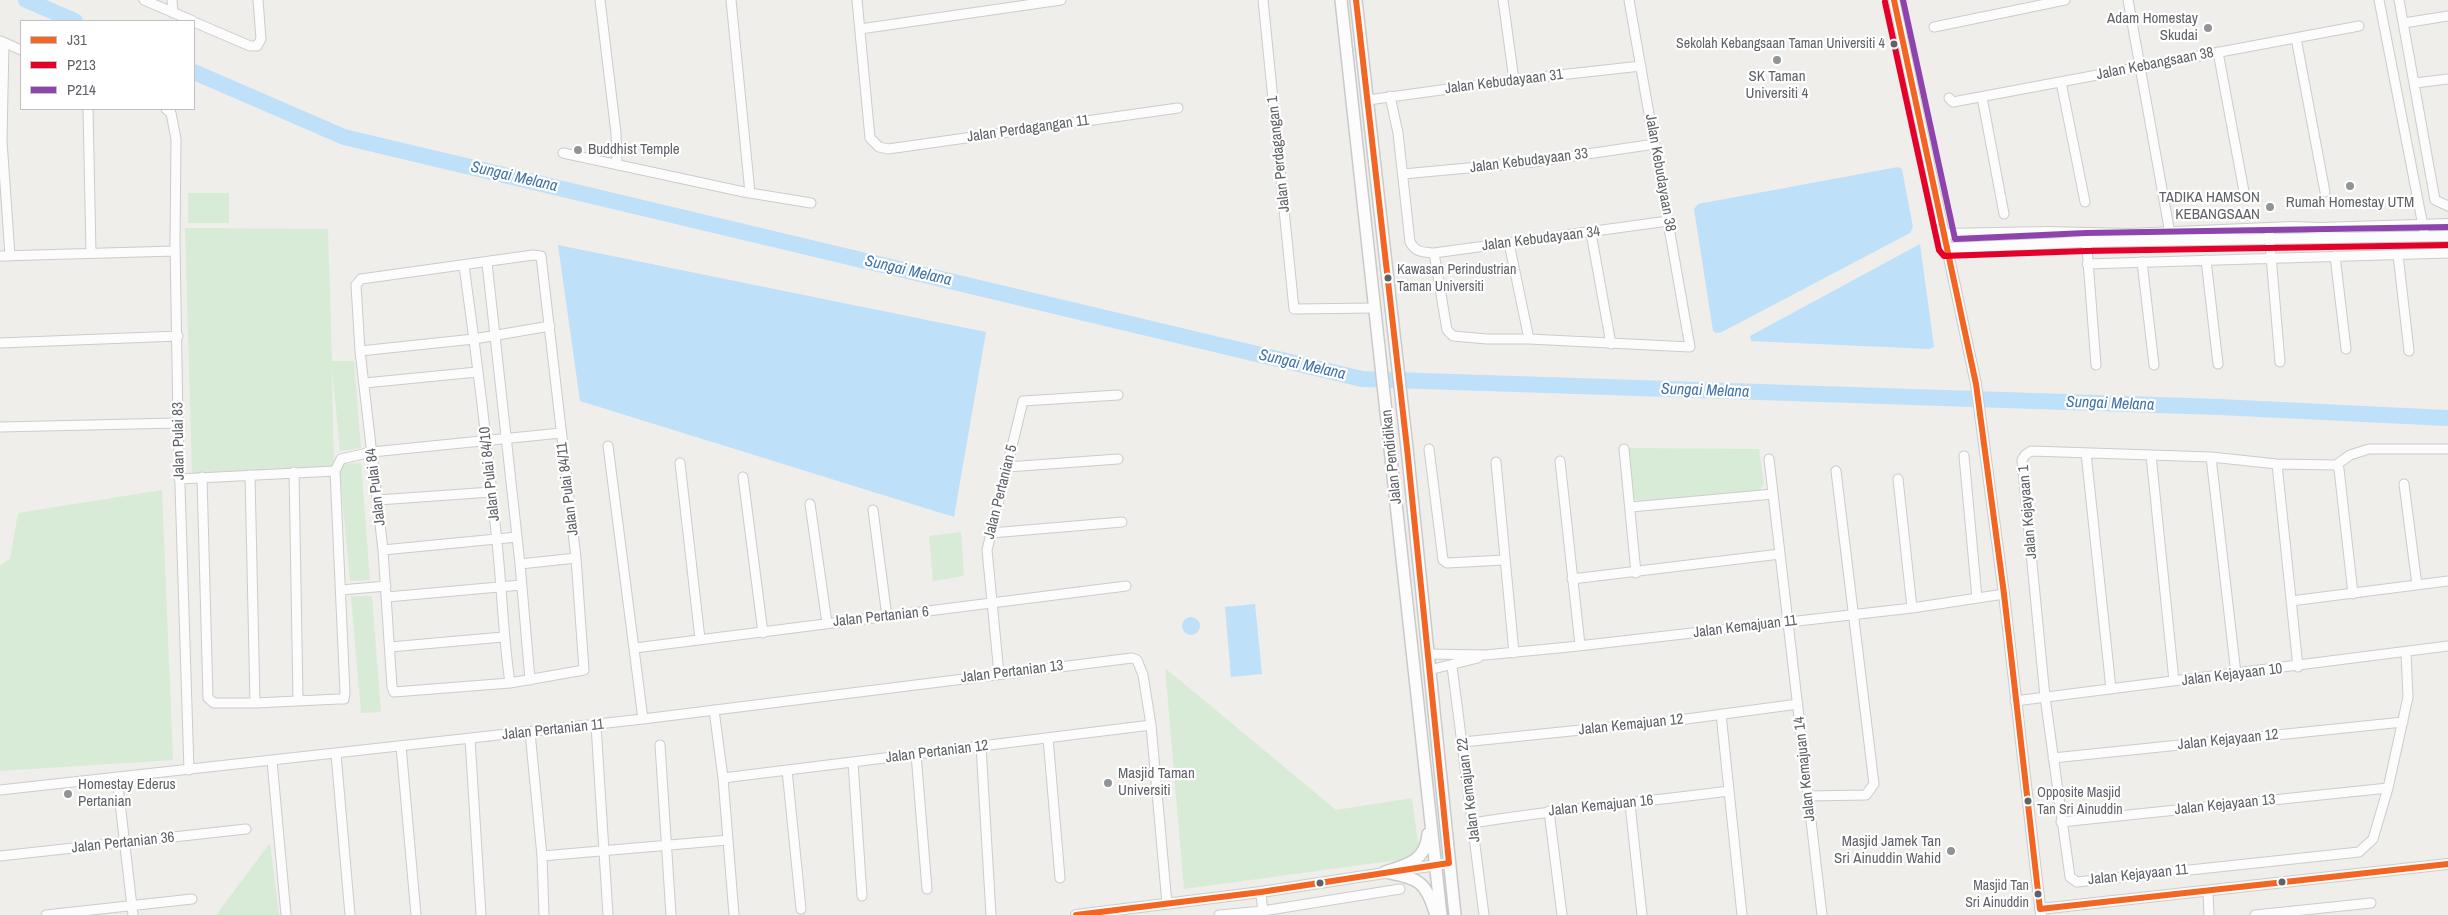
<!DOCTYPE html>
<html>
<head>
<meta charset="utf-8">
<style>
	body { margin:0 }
	#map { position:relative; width:2448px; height:915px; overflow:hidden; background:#efeeea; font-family:"Archivo Narrow",sans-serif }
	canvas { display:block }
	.legend { position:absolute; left:20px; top:20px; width:175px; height:90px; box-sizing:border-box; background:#fff; border:1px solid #bfc1c3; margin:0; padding:6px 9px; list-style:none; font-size:15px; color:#5f6368 }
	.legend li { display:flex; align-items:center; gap:10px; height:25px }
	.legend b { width:25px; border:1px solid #bfc1c3 }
</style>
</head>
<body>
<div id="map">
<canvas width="2448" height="915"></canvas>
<ul class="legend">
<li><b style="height:6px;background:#f26522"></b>J31</li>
<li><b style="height:6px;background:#e4002b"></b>P213</li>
<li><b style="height:6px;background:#8e44ad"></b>P214</li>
</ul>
</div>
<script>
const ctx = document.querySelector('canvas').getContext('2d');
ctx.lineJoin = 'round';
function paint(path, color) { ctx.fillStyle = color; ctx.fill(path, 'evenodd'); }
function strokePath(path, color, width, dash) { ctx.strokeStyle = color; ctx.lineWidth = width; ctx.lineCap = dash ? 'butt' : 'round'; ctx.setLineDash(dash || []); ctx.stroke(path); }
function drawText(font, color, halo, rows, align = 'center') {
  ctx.font = font + ' "Archivo Narrow",sans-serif'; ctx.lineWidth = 4.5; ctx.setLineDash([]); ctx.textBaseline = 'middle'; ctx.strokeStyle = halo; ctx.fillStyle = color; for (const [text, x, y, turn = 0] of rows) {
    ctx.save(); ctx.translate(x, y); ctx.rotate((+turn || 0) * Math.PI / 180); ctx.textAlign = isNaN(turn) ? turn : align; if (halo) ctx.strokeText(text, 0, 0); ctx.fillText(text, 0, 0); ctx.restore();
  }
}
paint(new Path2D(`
	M188,193H229V223H188Z
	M185,228L328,229L332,361H354L361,448L340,451L332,369L334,470L192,475Z
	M1628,448L1759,449L1764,484L1760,490L1638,501L1633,497Z
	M361,463L370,580L350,581L339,464Z
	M162,490L173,760L0,771V565L10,559L18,513Z
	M961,532L964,576L933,581L929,536Z
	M351,596H372L381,712L361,713Z
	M1165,668L1336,810L1412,798L1420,857L1184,889Z
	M270,843L279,915H216Z`), '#d8ebd6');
paint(new Path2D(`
	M1898,167L1902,169L1913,227L1910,233L1722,332L1716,333L1713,331L1694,209L1698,204Z
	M1920,244L1934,347L1929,349L1751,341L1750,336Z
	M558,245L986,332L954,517L580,401Z
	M1255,604L1262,674L1231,677L1225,607Z
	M1182 626a9 9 0 1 1 18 0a9 9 0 1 1-18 0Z`), '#bfe0f9');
strokePath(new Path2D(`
	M26,0L75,21
	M194,72L344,137L1362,379L2219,407L2448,418`), '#bfe0f9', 16);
const minor = new Path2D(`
	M144,0L193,21
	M172,0L173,13
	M600,0L616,133L617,163
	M731,0L750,193
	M857,0L870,138L879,147L888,149L1178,108
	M1263,0L1294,309L1375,308
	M1503,0L1514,80
	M2128,0L2171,239
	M2379,0L2424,231
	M2399,0L2435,200L2448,206
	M194,22L250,46H257L261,39L258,0
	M2404,23L2448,16
	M1934,27L2065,0
	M860,29L1061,0
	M2296,38L2325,192
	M1,41L21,50
	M4,43L2,141L10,256
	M2218,52L2245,197
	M2061,82L2085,202
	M2415,83L2448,79
	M1390,96L1398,133L1410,242C1416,253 1423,252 1434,253L1668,221
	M1982,97L2004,214
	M1949,98L1953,102L2359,26
	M1368,100L1514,80L1641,66
	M88,109L91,253
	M166,109L171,113L176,139L175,243L178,423L189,770
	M563,153L744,192L811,203
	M1403,174L1533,162L1655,144
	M2269,232L2280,362
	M1591,233L1611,344
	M2086,235L2096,365
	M1509,243L1529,339
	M1434,253L1447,330L1453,336L1487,339H1529L1690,347L1629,0
	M533,255L541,256L576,558L584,670L510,683L394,692L392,687L383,550L360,351L356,285L361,279Z
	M2398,255L2409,351
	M0,256L175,251
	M2335,256L2346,349
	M2206,260L2218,364
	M2142,262L2154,365
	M487,263L520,564L530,680
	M2087,264L2448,253
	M464,266C477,358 488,450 497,542C502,589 503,636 510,683
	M0,343L178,336
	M360,351L474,339L550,326
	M365,383L477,372
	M0,427L178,423
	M608,446L643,719
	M1429,449L1443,560L1447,563L1504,560
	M1624,449L1636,573
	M2086,453L2111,689
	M2151,455L2174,681
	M1964,456L1977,598
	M2211,457L2236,674
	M1769,459L1822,915
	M1560,461L1580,645
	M1496,462L1514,653
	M680,463L700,639
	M2277,464L2298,667
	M2336,465L2277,464L2211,457L2031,451L2025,455L2022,460L2045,697L2070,877L2077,882L2359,852L2373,839L2388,788L2408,697L2406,653
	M2336,465L2339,469L2353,594
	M2336,465L2350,455L2369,449H2448
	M1007,467L1118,459
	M294,472L298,700
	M250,475L255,703
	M202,477L208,698L214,703H255L339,699H344L345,693L335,471L341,459L372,452L561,433
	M743,477L763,633
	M179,479L335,471
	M1898,479L1912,608
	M2404,484L2417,585
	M378,500L491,492
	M810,504L827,623
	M1631,507L1773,494
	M873,510L887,617
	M991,533L1122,522
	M383,550L517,537
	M520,564L576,558
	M1572,579L1780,554
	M341,590L386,586
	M387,597L521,585
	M2291,601L2448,581
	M390,647L503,637
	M635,648L1126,586
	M1428,654L1485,655L1569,647L1912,608L2004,594
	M1452,666L1484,915
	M1429,670L1478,658
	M999,674L987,550L1023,401L1118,395
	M2015,701L2448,646
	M714,710L723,778L734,915
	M1721,714L1742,915
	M596,725L608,915
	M530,732L542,856L544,915
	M1048,738L1060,878
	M470,739L481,915
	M1463,742L1679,720L1798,704
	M660,745L671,915
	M401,746L416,915
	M981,746L991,915
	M336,754L350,915
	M916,754L927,889
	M2053,758L2403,722
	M272,761L286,915
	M853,762L862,896
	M787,770L801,909
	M117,777L133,915
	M723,778L1151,725
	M0,790L643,719L1132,658L1137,660L1143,675L1151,725L1167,904
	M1807,796L1866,795L1874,784L1836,471
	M1630,804L1642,915
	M1549,811L1562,915
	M2061,822L2388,788
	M1473,823C1558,809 1644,802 1729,791
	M0,856L246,829
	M542,856L728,840
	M2208,891L2209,915
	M1261,892L1263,915
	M46,915L192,899
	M1219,915L1263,911L1400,889
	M2255,915L2371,903`);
const tertiary = new Path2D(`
	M1894,0L1976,384L2004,594L2041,915
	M1945,234L2047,232L2129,234L2292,227L2320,228L2448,224
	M1948,248L2086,242L2448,236
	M2040,909L2448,864
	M1076,915L1261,892L1449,863`);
const secondary = new Path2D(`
	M1341,0L1441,915
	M1356,0L1407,448L1455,915
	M1385,872C1407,865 1426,861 1428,834
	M1386,872C1418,879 1425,880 1435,912`);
strokePath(minor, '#cbcccc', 11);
strokePath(tertiary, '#cbcccc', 12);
strokePath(secondary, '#cacacb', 14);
strokePath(minor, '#fdfcfc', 9);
strokePath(tertiary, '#fdfcfc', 10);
strokePath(secondary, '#fdfcfc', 11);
strokePath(new Path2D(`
	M1894,0L1976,384L2004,594L2040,909
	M2040,909L2448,864
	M1076,915L1261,892L1449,863L1407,448L1356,0`), '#f26522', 6);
strokePath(new Path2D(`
	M1885,2L1939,250L1944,256L2086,251L2448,245`), '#e4002b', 6);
strokePath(new Path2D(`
	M1903,0L1955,239L2086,233L2448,227`), '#8e44ad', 6);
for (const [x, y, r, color] of [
	[2208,28,5,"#919496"],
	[1894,44,4.5,"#5f6368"],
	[1777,60,5,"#919496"],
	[578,150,5,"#919496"],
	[2350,186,5,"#919496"],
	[2270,207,5,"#919496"],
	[1388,278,4.5,"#5f6368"],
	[1108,783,5,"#919496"],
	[68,794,5,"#919496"],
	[2028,801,4.5,"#5f6368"],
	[1951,851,5,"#919496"],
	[2282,882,4.5,"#5f6368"],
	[1320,883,4.5,"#5f6368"],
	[2038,894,4.5,"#5f6368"]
]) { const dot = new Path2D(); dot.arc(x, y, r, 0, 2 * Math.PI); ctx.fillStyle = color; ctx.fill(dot); strokePath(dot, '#fff', 2); }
drawText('14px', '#5f6368', '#fff', [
	["Sekolah Kebangsaan Taman Universiti 4",1885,44],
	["Kawasan Perindustrian",1397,270,"left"],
	["Taman Universiti",1397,287,"left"],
	["Opposite Masjid",2037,793,"left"],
	["Tan Sri Ainuddin",2037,810,"left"],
	["Masjid Tan",2029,886],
	["Sri Ainuddin",2029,903]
], 'right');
drawText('15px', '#5f6368', '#fff', [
	["Adam Homestay",2198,19],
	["Skudai",2198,36],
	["SK Taman",1777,77,"center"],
	["Universiti 4",1777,94,"center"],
	["Buddhist Temple",588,150,"left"],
	["TADIKA HAMSON",2260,198],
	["KEBANGSAAN",2260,215],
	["Rumah Homestay UTM",2350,203,"center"],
	["Masjid Taman",1118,774,"left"],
	["Universiti",1118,791,"left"],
	["Homestay Ederus",78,785,"left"],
	["Pertanian",78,802,"left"],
	["Masjid Jamek Tan",1941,842],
	["Sri Ainuddin Wahid",1941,859]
], 'right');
drawText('15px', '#5f6368', '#fff', [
	["Jalan Kebangsaan 38",2155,64,-11],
	["Jalan Kebudayaan 31",1504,82,-7],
	["Jalan Perdagangan 11",1028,129,-8],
	["Jalan Perdagangan 1",1279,154,-96],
	["Jalan Kebudayaan 33",1529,161,-7],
	["Jalan Kebudayaan 38",1660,173,80],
	["Jalan Kebudayaan 34",1541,239,-7],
	["Jalan Pulai 83",179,441,-91],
	["Jalan Pendidikan",1392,457,-96],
	["Jalan Pulai 84/10",490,474,-96],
	["Jalan Pulai 84",376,487,-97],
	["Jalan Pulai 84/11",568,489,-97],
	["Jalan Pertanian 5",1001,492,-76],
	["Jalan Kejayaan 1",2028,512,-95],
	["Jalan Pertanian 6",881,617,-6],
	["Jalan Kemajuan 11",1745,627,-7],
	["Jalan Pertanian 13",1012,672,-7],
	["Jalan Kejayaan 10",2232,675,-7],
	["Jalan Kemajuan 12",1631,725,-6],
	["Jalan Pertanian 11",553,730,-6],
	["Jalan Kejayaan 12",2228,740,-6],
	["Jalan Pertanian 12",937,752,-7],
	["Jalan Kemajuan 14",1805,769,-96],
	["Jalan Kemajuan 22",1469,790,-97],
	["Jalan Kejayaan 13",2225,805,-6],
	["Jalan Kemajuan 16",1601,806,-6],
	["Jalan Pertanian 36",123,843,-6],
	["Jalan Kejayaan 11",2138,875,-6]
]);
drawText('italic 16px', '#4174aa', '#fff', [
	["Sungai Melana",514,177,13],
	["Sungai Melana",908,271,13],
	["Sungai Melana",1302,365,13],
	["Sungai Melana",1705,391,2],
	["Sungai Melana",2110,404,2]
]);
</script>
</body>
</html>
